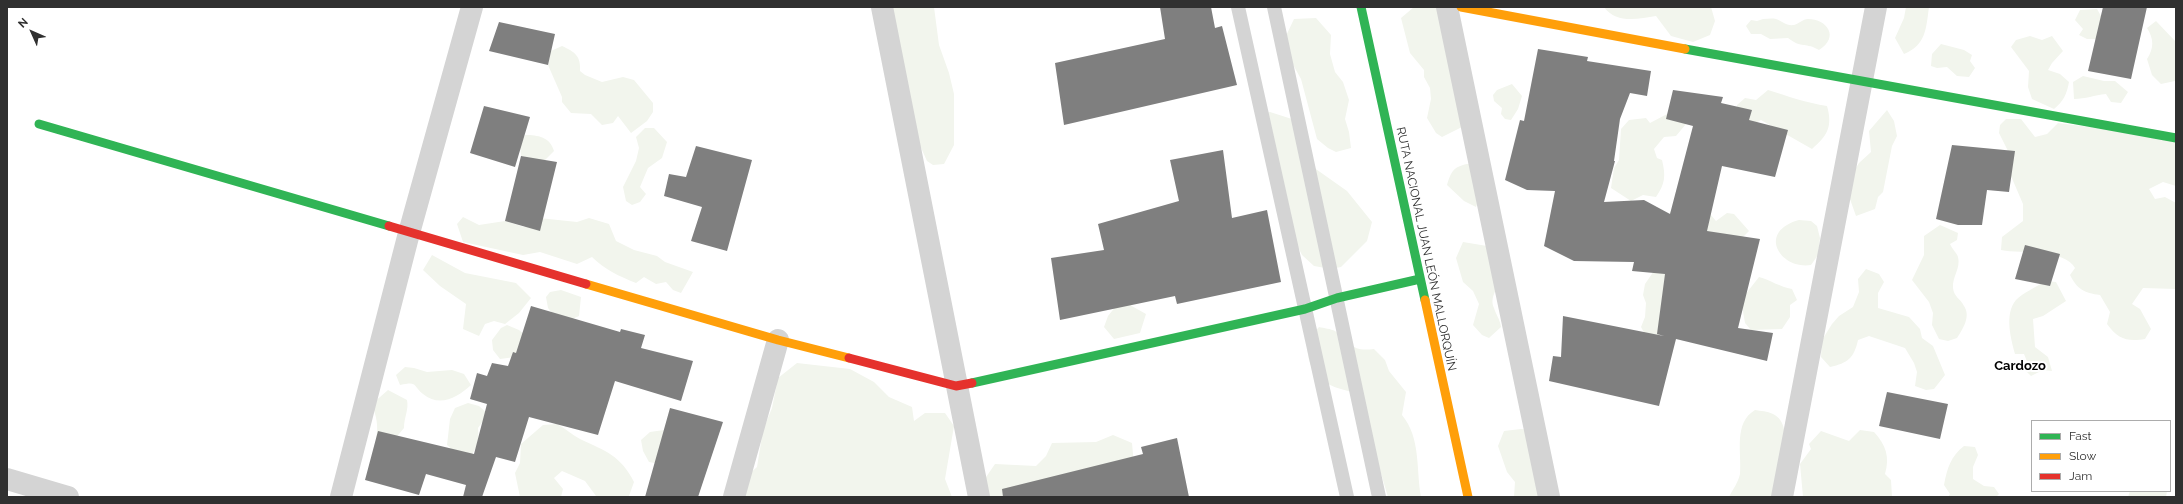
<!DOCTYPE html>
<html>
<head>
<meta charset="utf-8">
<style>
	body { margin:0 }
	#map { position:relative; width:2183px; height:504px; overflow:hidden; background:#fff; font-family:Raleway,sans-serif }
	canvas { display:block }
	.frame { position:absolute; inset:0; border:8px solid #303030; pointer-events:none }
	.legend { position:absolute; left:2031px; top:420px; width:140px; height:72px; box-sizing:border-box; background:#fff; border:1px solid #acacac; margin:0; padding:5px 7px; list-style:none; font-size:12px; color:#303030 }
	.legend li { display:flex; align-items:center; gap:8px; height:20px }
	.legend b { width:20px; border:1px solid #acacac }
	.north { position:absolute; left:12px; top:12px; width:40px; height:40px; -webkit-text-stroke:3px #fff; paint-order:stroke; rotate:315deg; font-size:11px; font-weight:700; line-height:16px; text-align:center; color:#303030 }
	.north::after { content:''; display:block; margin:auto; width:14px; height:18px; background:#303030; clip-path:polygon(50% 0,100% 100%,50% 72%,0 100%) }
</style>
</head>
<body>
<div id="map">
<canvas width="2183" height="504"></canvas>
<div class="frame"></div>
<ul class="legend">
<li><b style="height:5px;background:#30b455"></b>Fast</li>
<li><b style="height:5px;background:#ff9f0a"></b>Slow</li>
<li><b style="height:5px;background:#e5322d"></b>Jam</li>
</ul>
<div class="north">N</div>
</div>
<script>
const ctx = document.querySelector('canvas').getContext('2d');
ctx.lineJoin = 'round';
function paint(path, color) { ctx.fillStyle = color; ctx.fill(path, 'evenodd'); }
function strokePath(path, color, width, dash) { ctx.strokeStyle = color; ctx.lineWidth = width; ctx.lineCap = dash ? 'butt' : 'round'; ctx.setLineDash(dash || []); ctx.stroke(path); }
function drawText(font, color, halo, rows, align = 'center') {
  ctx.font = font + ' Raleway,sans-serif'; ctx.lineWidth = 4; ctx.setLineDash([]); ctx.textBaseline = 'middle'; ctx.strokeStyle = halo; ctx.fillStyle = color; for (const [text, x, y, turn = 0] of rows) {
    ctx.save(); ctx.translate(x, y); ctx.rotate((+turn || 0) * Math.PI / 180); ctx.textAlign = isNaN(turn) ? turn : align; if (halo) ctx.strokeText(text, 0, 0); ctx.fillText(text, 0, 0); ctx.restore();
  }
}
paint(new Path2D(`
	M881,7H934L939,45L949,73L954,94V145L944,164L933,165L927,161L913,130Z
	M1414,7L1438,8L1464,126L1442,137L1436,133L1427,118L1431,99L1430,88L1424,77V70L1410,53L1401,18Z
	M1604,7H1711L1715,21L1710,35L1693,42L1671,36L1656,16C1638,19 1616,24 1604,7Z
	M1906,7H1929C1926,29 1926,45 1904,54L1895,38L1904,18Z
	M2097,9L2101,16L2098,39H2087L2079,35L2083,29L2075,20L2080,10Z
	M1316,18L1331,35L1330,54L1335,72L1343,82L1349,100L1345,119L1349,132L1351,148L1336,152L1328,148L1317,139L1301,79L1291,61L1285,38L1294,19Z
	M1763,19C1767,19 1772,18 1776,19C1782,21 1786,26 1794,25C1798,24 1803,19 1808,19C1827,19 1840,37 1819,50C1806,42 1802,49 1788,38L1770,39L1761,34H1751L1746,26L1751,20L1757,21Z
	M2156,21L2176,42L2175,81L2161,84L2152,75L2147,59C2154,48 2154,39 2147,28Z
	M2030,36L2042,40L2052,36L2063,51L2052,63L2048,70L2060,74L2069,82C2067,94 2063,102 2054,109L2032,99L2028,87L2029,71L2011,47L2016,40Z
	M1941,44L1964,50L1972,55L1970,61L1975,68L1969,77L1957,76L1947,67L1937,68L1931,66L1932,54Z
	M562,46C575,52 581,56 580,71L585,75L602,82L623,77L634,80L653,103V112L647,121L631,133L618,116L613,123L602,125L591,114L571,113L562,102V97L548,65L551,51Z
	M2083,76L2104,81H2115L2128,92L2121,103L2111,102L2106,94C2094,95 2086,99 2074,99L2073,82Z
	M1512,84L1522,96L1518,109L1511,120L1505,119L1501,114L1502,108L1494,101L1493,95L1497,90Z
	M1768,90C1787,96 1807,103 1827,106C1833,127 1827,136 1812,149L1761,120L1752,125L1737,112V105L1745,98L1756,100Z
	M1887,110L1894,121L1897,136L1892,146L1883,192L1878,197L1875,209L1856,216L1845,185L1859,163L1871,152L1869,131Z
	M1270,112L1295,120L1313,167L1347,191L1372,222L1367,241L1341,267L1331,269L1314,266L1302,255L1297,245L1262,114Z
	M1669,113L1686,124L1676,136L1664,137L1654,149L1657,158L1662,160C1666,176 1665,184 1656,197L1643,195L1631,201L1611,188L1614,168L1619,160L1621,129L1629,120L1646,118L1650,123Z
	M2006,119H2021L2035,137L2047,134L2058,123L2176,138V186L2163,182L2149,189L2155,199L2165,197L2176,203V289L2143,288L2132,304L2140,309L2151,329L2145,339C2127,342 2118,339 2107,324L2110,312L2100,295C2084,293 2077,289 2070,275L2075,268C2065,249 2022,254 2001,250L2002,237L2023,221V204L2011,176L2013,161L1999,133L2000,125Z
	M645,128H654L667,142L662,158L648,168L640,187L646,194L640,202L632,205L626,201L623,187L636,161L639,148L636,137Z
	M525,135C538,135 550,137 554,151L544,161L521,156L520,145Z
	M1467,164H1476L1480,196L1476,207L1464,201L1447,185C1451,172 1453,167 1467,164Z
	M1671,211L1710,214L1716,221L1727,213L1734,214L1749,231L1744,236L1731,242L1656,340L1647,338L1641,327L1645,317L1646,303L1643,295L1645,284L1658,265L1664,222Z
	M463,217L479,225L505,221L524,227L539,218L577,222L589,218L609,224L616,241L634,250L657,256L665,262L693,272L681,293L673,290L666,282L656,284L644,277L636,283C619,276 605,270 592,257L577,264L540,252L523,255L463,242L457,224Z
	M1799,220L1811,221L1817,226L1820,238L1818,255L1811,265C1781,270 1756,232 1799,220Z
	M1940,225L1958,233L1957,240L1950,244C1952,249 1957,253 1958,257C1961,268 1952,277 1953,288C1954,297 1960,298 1964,306C1971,316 1963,329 1957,338L1948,341L1939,339L1932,325L1933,313L1929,302L1912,280L1924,255V236Z
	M1463,242L1487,246L1503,278C1498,287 1489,297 1494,308C1496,315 1500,319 1501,327L1489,338L1482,335L1473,325L1479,304L1473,291L1463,282L1456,258Z
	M432,255L465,273L516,283L531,298L519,313L505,324L494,321L485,324L479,336L463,329L466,304L440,286L423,270Z
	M1866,269L1879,274L1884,282L1878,293V308L1909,317L1920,329L1922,338L1933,346L1945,375L1934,389L1926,390L1915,386L1917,372L1914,363L1905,348L1869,336L1858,340C1854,358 1848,363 1830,367L1821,357L1822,340L1832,324L1839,316L1853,307L1859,292L1858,279Z
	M1759,277C1770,280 1780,287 1792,289L1797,300L1790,305V317L1782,329L1751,330L1745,323L1741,300Z
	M2045,281L2056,282L2066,301L2043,316L2033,319L2035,347L2048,357L2052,371L2043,370L2031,376L2025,370L2028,364L2024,354H2015C2011,339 2004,314 2016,300C2022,293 2037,287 2045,281Z
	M561,290L581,297L579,316L561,324L548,308L546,297L550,292Z
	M1130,305L1146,314L1140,333L1114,339L1104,327L1108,316L1116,306Z
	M507,325L519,330L526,336L515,357L500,359L493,350L492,340L501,328Z
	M1319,327C1324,328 1331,329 1335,331C1351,343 1351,352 1374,349L1385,360L1389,371L1406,392L1402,415C1421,438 1416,469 1421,497H1388L1357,393C1324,386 1307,378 1307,341Z
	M797,363L850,369L874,382L889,397L912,407L914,421L925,413H945L954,426L945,479L952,497H734L738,484L757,467L763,430L772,408L778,378Z
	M405,367L414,368L427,372L452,370L464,374L471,385C458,397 440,408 423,394C412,385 418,381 400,385L396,375Z
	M388,390L407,400C409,410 404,417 404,428L394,440L376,438C379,426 376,416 372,404Z
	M468,403L479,406L488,414L478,428C479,438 478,446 472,454L456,453L447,445L450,419L455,408Z
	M1755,410C1761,411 1767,411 1773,414C1798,426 1777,477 1772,497H1729C1733,489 1738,483 1740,474C1742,453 1733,423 1755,410Z
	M557,424C565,428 572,435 580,439C606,451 621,456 634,482L629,496H596L585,481L562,471L554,478L563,489L561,497H520L515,473L520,463L521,444L543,425Z
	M1521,429L1531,430L1553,497H1514L1515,482L1507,472L1498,446L1504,431Z
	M664,430L660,464L649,462L643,451L641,440L650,432Z
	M1860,430L1874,432C1886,445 1890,457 1885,474L1891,480L1892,497H1803L1800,464L1811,449L1809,444L1821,431L1849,441Z
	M1113,435L1132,443L1134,465L1042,497H983L982,483L995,464L1036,466L1046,456L1052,443L1096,442Z
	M1964,446L1975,447L1978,455L1973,467V479L1984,486L1994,487L1999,494L1996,497H1948L1950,494L1944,485C1947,468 1951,456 1964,446Z
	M2130,491H2167L2166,497H2128Z`), '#f2f5ed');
paint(new Path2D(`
	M1160,7H1211L1215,28L1222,26L1237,85L1064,125L1055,63L1165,39Z
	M2103,7H2147L2131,79L2088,71Z
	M499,22L555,34L548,65L489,51Z
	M1538,49L1588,57L1587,61L1651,71L1647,96L1630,93L1620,119L1614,161H1615L1604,202L1644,200L1670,214L1693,126L1666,119L1673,90L1723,97L1721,103L1752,110L1749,120L1788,130L1775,177L1722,166L1707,231L1760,239L1738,328L1773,333L1767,361L1676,339L1659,406L1549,381L1553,356L1561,357L1563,316L1664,336L1657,334L1665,274L1632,271L1634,262L1574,261L1544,246L1555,191L1527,190L1505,180L1520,120L1524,121Z
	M484,106L530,117L515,167L470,153Z
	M1952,145L2015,151L2009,192L1987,190L1982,225H1958L1936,219Z
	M696,146L752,160L727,251L691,241L702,207L664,196L669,174L686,177Z
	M1223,150L1232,218L1267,210L1281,282L1177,304L1175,296L1060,320L1051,258L1104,250L1098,224L1179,201L1170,160Z
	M521,156L557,162L540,231L505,221Z
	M2025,245L2060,254L2050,286L2015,279Z
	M531,306L620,332L621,329L645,335L641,348L693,361L681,401L615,381L598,435L529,417L515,462L496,457L482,497H463L466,485L426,474L419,495L365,480L378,431L474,454L487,404L470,399L477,373L487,376L492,363L508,366L513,352L516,353Z
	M1887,392L1948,404L1940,439L1879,426Z
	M670,408L723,422L698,497H645Z
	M1177,438L1189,497H1003L1002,489L1143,454L1141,447Z`), '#7f7f7f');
strokePath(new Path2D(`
	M1238,7L1347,497
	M1274,7L1379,497`), '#d4d4d4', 14);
strokePath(new Path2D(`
	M882,7L979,497
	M1447,7L1549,497
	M7,479L68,497
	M341,497L409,233L472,7
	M734,497L778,340
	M1782,497L1876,7`), '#d4d4d4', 22);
strokePath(new Path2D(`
	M1361,7L1425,300
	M1685,49L2176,138
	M39,124L389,226
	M972,383L1305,309L1337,298L1420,279`), '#30b455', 9);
strokePath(new Path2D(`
	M1461,7L1685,49
	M586,284L778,340L849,358
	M1425,300L1468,497`), '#ff9f0a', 9);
strokePath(new Path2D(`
	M389,226L586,284
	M849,358L956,386L972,383`), '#e5322d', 9);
drawText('12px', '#303030', '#fff', [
	["RUTA NACIONAL JUAN LEÓN MALLORQUÍN",1426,249,78]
]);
drawText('bold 13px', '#000', '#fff', [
	["Cardozo",2020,366]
]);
</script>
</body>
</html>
